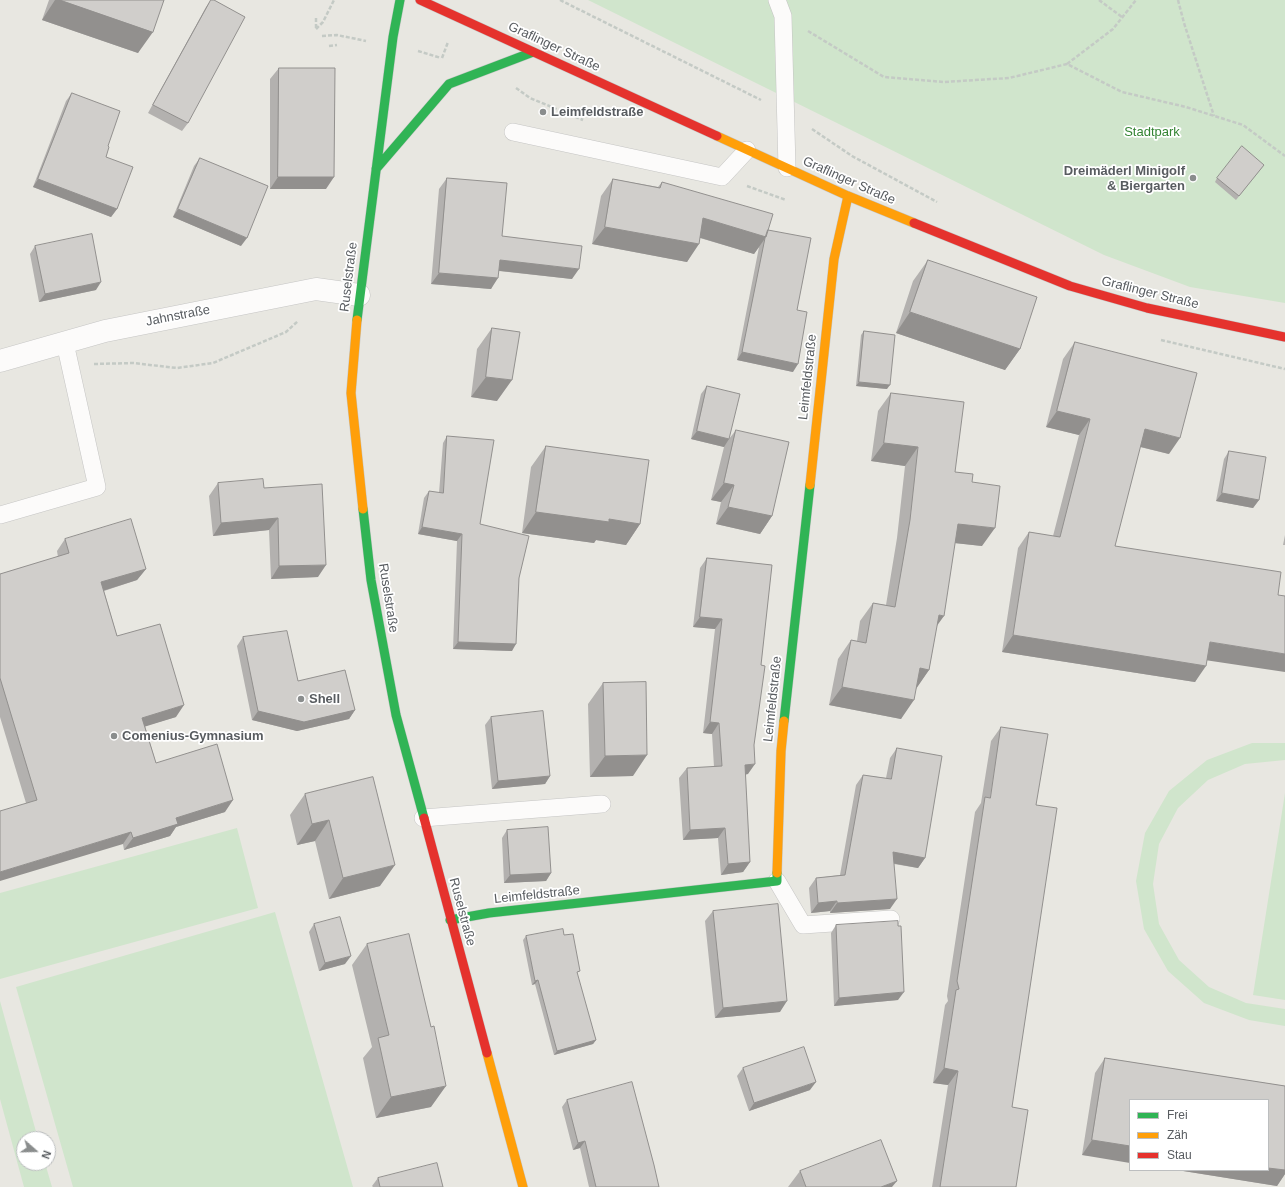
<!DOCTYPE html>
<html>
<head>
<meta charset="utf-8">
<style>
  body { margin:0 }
  #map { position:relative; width:1285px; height:1187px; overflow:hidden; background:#e8e7e1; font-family:Arial,sans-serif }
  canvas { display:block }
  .legend { position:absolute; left:1129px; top:1099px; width:140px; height:72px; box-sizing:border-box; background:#fff; border:1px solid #bcbebf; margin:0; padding:5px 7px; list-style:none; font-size:12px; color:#585c60 }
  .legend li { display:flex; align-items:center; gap:8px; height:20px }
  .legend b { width:20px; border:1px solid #bcbebf }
  .north { position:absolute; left:16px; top:1131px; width:40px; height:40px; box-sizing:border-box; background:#fff; border:1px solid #bcbebf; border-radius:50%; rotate:110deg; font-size:11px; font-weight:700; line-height:16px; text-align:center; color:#585c60 }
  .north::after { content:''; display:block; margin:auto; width:14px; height:18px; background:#8a8d8d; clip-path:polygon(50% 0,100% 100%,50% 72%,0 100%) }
</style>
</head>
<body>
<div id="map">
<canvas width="1285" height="1187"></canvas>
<ul class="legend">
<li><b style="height:5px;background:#30b455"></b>Frei</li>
<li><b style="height:5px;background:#ff9f0a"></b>Zäh</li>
<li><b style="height:5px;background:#e5322d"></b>Stau</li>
</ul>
<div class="north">N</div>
</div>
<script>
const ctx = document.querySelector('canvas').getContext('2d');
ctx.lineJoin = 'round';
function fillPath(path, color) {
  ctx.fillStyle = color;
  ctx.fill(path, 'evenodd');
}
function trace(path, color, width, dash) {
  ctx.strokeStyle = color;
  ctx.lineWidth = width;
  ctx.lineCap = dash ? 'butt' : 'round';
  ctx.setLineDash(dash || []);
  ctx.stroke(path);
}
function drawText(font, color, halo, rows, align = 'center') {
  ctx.font = font + ' Arial,sans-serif';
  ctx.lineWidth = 3.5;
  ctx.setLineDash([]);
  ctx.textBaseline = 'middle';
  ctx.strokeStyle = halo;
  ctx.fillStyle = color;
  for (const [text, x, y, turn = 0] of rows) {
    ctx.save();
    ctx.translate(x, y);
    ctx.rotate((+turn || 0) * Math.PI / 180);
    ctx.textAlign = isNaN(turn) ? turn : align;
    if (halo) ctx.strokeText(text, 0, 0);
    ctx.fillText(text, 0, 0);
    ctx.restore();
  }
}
fillPath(new Path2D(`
  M588 0H1285V303L1190 287 1104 255Z
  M1252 743H1285V760L1245 764 1208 780 1178 808 1159 844 1153 884 1159 924 1179 960 1209 987 1246 1003 1285 1009V1026L1249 1020 1204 1003 1168 971 1144 929 1136 881 1145 833 1169 791 1207 760Z
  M1285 793V1000L1253 995Z
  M237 828 258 908 0 979V893Z
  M275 912 353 1187H73L16 987Z
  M0 1001 38 1139H24V1163H45L52 1187H24L0 1099Z`), '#d0e5cc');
const lane = new Path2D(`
  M777 0 783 16 787 168
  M513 132 722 177 747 150
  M0 515 97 487 65 343
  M423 818 602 804
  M777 881 803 925 891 919`);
const street = new Path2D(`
  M0 361 105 331 316 289 359 295`);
const fast = new Path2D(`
  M376 169 449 84 533 52
  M357 320 393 37 400 0
  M363 509 371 580 396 715 424 818
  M784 721 810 485
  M450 920 489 913 777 881V873`);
const slow = new Path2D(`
  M717 136 848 196 914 223
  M357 320 351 393 363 509
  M810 485 834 259 848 196
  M777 873 781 751 784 721
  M487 1053 523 1187`);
const jam = new Path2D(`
  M420 0 717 136
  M914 223 1070 286 1147 308 1285 337
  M424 818 487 1053`);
trace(lane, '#c5c5c4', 18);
trace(street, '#c5c5c4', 23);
trace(fast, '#c5c6c5', 10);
trace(slow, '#c5c6c5', 10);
trace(jam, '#c5c6c5', 10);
trace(new Path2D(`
  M560 0 761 100
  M1099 0 1122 17
  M1178 0 1184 23 1214 116
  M316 28V17
  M316 29 323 22 334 0
  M808 31 884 77 944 82 1009 78 1067 64 1122 92 1186 107 1243 125 1285 156
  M322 36 337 35 366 41
  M329 46 337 45
  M418 51 441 58
  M442 58 448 42
  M1067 64 1113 29 1136 0
  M516 88 530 98 583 120
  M812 129 852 156 937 202
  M747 186 786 200
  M1161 340 1285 369
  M94 364 133 363 177 368 213 363 286 332 298 321`), '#c4cac5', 2.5, [4, 2]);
trace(lane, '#fcfbfa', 17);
trace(street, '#fcfbfa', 22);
trace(fast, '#30b455', 9);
trace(slow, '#ff9f0a', 9);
trace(jam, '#e5322d', 9);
fillPath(new Path2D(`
  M49 0H164L138 53 42 20Z
  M211 0 188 123 182 131 148 113 206 7Z
  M279 68 326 189H270V79Z
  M72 93 108 146 106 157 117 209 111 217 33 187 66 101Z
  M200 158 241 246 173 217 194 166Z
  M1264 165 1236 200 1215 182 1217 178Z
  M447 178 502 236 572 279 499 271 491 289 431 284 439 189Z
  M613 179 658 187 662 182 768 230 797 310 793 372 737 360 759 247 754 254 700 238 687 262 592 244 601 196Z
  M35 246 96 290 39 302 30 254Z
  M928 260 1020 349 1005 370 896 333 913 281Z
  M492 328 497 401 471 397 477 349Z
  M864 331 887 389 856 386 861 335Z
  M1075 342 1169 454 1140 447 1115 546 1207 660 1195 682 1002 652 1018 548 1029 532 1053 536 1079 435 1046 427 1063 359Z
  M707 386 729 439 736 430 772 516 760 534 716 524 721 502 711 500 724 447 691 439 701 394Z
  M891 393 955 472 972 482 982 546 955 543 937 625 929 670 916 688 901 719 829 705 838 659 851 640 857 641 860 621 873 603 886 605 897 538 905 466 871 461 878 411Z
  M447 436 480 524 519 578 512 651 453 649 457 541 418 534 424 498 429 491 439 493 443 443Z
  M546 446 640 524 626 545 596 540 594 543 522 533 531 467Z
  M1229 451 1259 500 1253 508 1216 501 1224 459Z
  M218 483 264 488 318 577 271 579 269 530 213 536 209 496Z
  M1285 535V545H1283Z
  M65 539 146 569 137 580 104 591 117 636 176 717 145 726 156 763 225 812 176 827 170 836 124 850 123 844 26 803 0 717V574L58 557 57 551Z
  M707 558 772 565 748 774 745 775 750 862 743 872 721 875 718 838 683 840 679 778 687 768 714 767 712 734 703 733 715 629 693 627 700 568Z
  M243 637 298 681 355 710 349 719 297 731 252 720 237 646Z
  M603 683 633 776 590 777 588 704Z
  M491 717 550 776 545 784 492 789 485 725Z
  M1001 727 1036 805 1012 1107 1016 1187H932L948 1085 933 1083 945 1005 948 1001 947 996 975 812 981 803 991 741Z
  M897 748 925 858 918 868 894 864 890 909 830 913V911L811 913 809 888 816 878 840 875 856 785 863 775 886 778 890 758Z
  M373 777 380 886 329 899 315 841 297 845 290 815 305 794Z
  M507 830 551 873 546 881 504 883 502 838Z
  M713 911 780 1012 715 1018 705 921Z
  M314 924 345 964 319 971 309 932Z
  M836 925 898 1000 834 1006 831 933Z
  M564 935 596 1040 593 1044 554 1055 535 984 532 985 523 940 526 936Z
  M367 944 431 1107 376 1118 363 1058 372 1047 352 965Z
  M1105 1058 1285 1086V1174L1277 1186 1177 1170H1268L1082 1155 1095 1073Z
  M743 1068 810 1090 749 1111 737 1076Z
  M567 1100 659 1187H589L580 1148 573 1150 562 1107Z
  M800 1171 892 1187H788Z
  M378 1178 443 1187H373L372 1186Z`), '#b3b1af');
fillPath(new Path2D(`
  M55 0H60L153 32 138 53 42 20Z
  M278 177H334L326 189H270Z
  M38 179 117 209 111 217 33 187Z
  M178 209 247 238 241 246 173 217Z
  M703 218 766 237 754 254 691 235Z
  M605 227 699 244 687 262 592 244Z
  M500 260 579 269 572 279 492 270Z
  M439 273 498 278 491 289 431 284Z
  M101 282 96 290 39 302 45 294Z
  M910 312 1020 349 1005 370 896 333Z
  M742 352 798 364 793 372 737 360Z
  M486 377 512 380 497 401 471 397Z
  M859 382 890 385 887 389 856 386Z
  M1057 411 1090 419 1079 435 1046 427Z
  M1145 429 1180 438 1169 454 1133 445Z
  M697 431 729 439 724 447 691 439Z
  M884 443 918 447 905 466 871 461Z
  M724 483 734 485 721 502 711 500Z
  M1222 493 1259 500 1253 508 1216 501Z
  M728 507 772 516 760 534 716 524Z
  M536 512 609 519 640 524 626 545 596 540 594 543 522 533Z
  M278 518 269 530 213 536 221 523Z
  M958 524 995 528 982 546 945 542Z
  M422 527 462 534 457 541 418 534Z
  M326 565 318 577 271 579 279 566Z
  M146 569 137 580 93 594 101 582Z
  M939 615 944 616 931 634Z
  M700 617 722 619 715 629 693 627Z
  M1013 635 1206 666 1195 682 1002 652Z
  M458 642 516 644 512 651 453 649Z
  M1210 642 1285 654V672L1198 659Z
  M920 668 929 670 916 689Z
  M842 687 914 700 901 719 829 705Z
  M184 705 176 717 134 730 142 718Z
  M355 710 349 719 297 731 252 720 258 711Z
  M710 722 719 723 712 734 703 733Z
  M647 755 633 776 590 777 605 756Z
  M755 764 748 774 738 775 745 765Z
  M550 776 545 784 492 789 498 781Z
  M233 800 225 812 176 827 170 836 124 850 133 838 176 818Z
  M329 820 315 841 297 845 312 824Z
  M725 828 718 838 683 840 690 830Z
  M131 832 123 844 0 881V872Z
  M893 852 925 858 918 868 886 862Z
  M750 862 743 872 721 875 728 864Z
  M395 865 380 886 329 899 343 878Z
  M551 873 546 881 504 883 510 875Z
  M897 899 890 909 830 913 837 903Z
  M837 901 830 911 811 913 818 903Z
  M351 956 345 964 319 971 325 963Z
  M538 980 535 984 532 985 535 981Z
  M904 992 898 1000 834 1006 839 998Z
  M787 1001 780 1012 715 1018 723 1008Z
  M596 1040 593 1044 554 1055 557 1051Z
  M944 1068 958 1071 948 1085 933 1083Z
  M816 1082 810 1090 749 1111 754 1103Z
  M446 1086 431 1107 376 1118 391 1097Z
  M1092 1140 1130 1146V1163L1082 1155Z
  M585 1141 580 1148 573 1150 578 1143Z
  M1268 1168 1285 1170V1174L1277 1186 1177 1170H1268Z
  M897 1181 892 1187H881Z`), '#92908e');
const building = new Path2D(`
  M60 0H164L153 32Z
  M211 0H214L245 17 188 123 153 105Z
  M279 68H335L334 177H278Z
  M72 93 120 111 108 146 109 147 106 157 133 167 117 209 38 179Z
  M1242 146 1264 165 1239 196 1217 178Z
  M200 158 268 186 247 238 178 209Z
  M447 178 507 183 502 236 582 246 579 269 500 260 498 278 439 273Z
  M613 179 660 188 662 182 773 214 766 237 703 218 699 244 605 227Z
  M768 230 811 238 797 310 807 312 798 364 742 352 765 238Z
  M92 234 101 282 45 294 35 246Z
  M928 260 1037 297 1020 349 910 312Z
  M492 328 520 332 512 380 486 377Z
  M864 331 895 335 890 385 859 382Z
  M1075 342 1197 373 1180 438 1145 429 1115 546 1281 572 1278 595 1285 596V654L1210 642 1206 666 1013 635 1029 532 1060 537 1090 419 1057 411Z
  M707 386 740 394 729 439 697 431Z
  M891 393 964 402 955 472 973 474 972 482 1000 486 995 528 958 524 944 616 939 615 929 670 920 668 914 700 842 687 851 640 866 643 873 603 895 607 910 520 918 447 884 443Z
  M736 430 789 442 772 516 728 507 734 485 724 483Z
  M447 436 494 440 480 524 529 536 519 578 516 644 458 642 462 534 422 527 429 491 443 493Z
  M546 446 649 460 640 524 609 519V522L536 512Z
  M1229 451 1266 457 1259 500 1222 493Z
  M263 479 264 488 322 484 326 565 279 566 278 518 221 523 218 483Z
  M131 519 146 569 101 582 117 636 160 624 184 705 142 718 156 763 217 744 233 800 176 818 178 824 133 838 131 832 0 872V811L37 800 0 678V574L69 553 65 539Z
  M707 558 772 565 761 665 765 666 754 745 755 764 745 765 750 862 728 864 725 828 690 830 687 768 722 766 719 723 710 722 722 619 700 617Z
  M287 631 298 681 345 670 355 710 304 722 258 711 243 637Z
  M646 682 647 755 605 756 603 683Z
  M543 711 550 776 498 781 491 717Z
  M1001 727 1048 734 1036 805 1057 808 1012 1107 1028 1110 1016 1187H940L958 1071 944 1068 956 990 959 989 957 981 985 797 990 798Z
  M897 748 942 756 925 858 893 852 897 899 837 903V901L818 903 816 878 845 875 863 775 891 779Z
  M373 777 395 865 343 878 329 820 312 824 305 794Z
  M548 827 551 873 510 875 507 830Z
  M778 904 787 1001 723 1008 713 911Z
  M340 917 351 956 325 963 314 924Z
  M898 921V926H901L904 992 839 998 836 925Z
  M563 929 564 935 573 934 580 971 577 972 596 1040 557 1051 538 980 535 981 526 936Z
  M409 934 431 1027 434 1026 446 1086 391 1097 378 1038 389 1035 367 944Z
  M804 1047 816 1082 754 1103 743 1068Z
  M1105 1058 1285 1086V1170L1268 1168V1100H1130V1146L1092 1140Z
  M632 1082 654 1165 659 1187H596L585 1141 578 1143 567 1100Z
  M881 1140 897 1181 881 1187H806L800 1171Z
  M437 1163 443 1187H380L378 1178Z`);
fillPath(building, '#d0cecb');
trace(building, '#92908e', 1);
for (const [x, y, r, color] of [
  [543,112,4,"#8a8d8d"],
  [1193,178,4,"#8a8d8d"],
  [301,699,4,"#8a8d8d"],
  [114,736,4,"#8a8d8d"]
]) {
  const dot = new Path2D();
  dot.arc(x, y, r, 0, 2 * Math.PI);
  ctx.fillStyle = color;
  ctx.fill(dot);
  trace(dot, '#fff', 1.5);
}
drawText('13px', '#585c60', '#fff', [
  ["Graflinger Straße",554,47,25],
  ["Graflinger Straße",849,181,24],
  ["Ruselstraße",349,277,-83],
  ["Graflinger Straße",1150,293,14],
  ["Jahnstraße",178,316,-11],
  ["Leimfeldstraße",808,377,-84],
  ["Ruselstraße",388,598,81],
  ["Leimfeldstraße",773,699,-84],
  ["Leimfeldstraße",537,895,-6],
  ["Ruselstraße",462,912,75]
]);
drawText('bold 13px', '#585c60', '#fff', [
  ["Leimfeldstraße",551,112],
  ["Dreimäderl Minigolf",1185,171,"right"],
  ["& Biergarten",1185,186,"right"],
  ["Shell",309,699],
  ["Comenius-Gymnasium",122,736]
], 'left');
drawText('13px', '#348433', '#fff', [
  ["Stadtpark",1152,132]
]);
</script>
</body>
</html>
